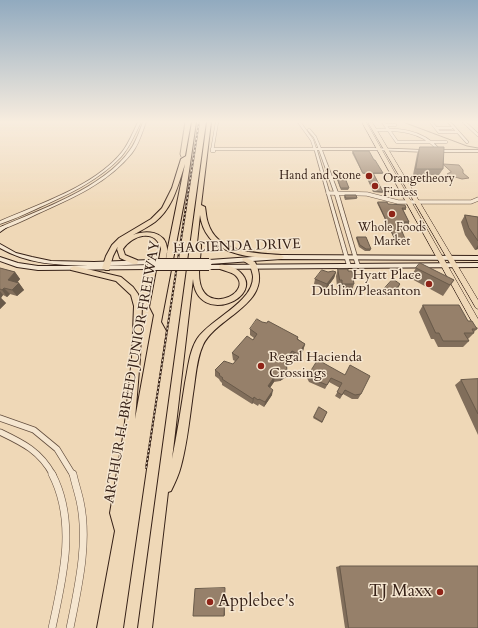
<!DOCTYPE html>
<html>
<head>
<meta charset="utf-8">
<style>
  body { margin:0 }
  canvas { display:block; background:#efd8b7 }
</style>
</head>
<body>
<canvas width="478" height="628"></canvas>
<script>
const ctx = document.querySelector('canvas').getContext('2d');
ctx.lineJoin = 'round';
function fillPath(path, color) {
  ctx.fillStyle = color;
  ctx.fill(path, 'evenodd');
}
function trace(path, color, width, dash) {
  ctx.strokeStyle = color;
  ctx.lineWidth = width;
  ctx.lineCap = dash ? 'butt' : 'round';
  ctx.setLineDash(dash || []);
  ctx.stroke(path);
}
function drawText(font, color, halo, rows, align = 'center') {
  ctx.font = font + ' Cardo,serif';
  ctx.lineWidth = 3;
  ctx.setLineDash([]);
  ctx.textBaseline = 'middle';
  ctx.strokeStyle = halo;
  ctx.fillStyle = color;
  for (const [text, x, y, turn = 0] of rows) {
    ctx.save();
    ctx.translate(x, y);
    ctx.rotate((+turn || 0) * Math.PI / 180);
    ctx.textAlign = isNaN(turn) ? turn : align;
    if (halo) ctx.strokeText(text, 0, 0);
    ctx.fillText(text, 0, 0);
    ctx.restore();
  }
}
const water = new Path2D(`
  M443 164 459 165 463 170V173L469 178 462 179 448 175 447 174 451 172Z`);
fillPath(water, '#b09a81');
trace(water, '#7f6a57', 1);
trace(new Path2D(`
  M403 122 467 146 478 148
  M181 157 180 154 185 122`), '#7f6a57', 1);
const minorFar3 = new Path2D(`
  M383 122 397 142H446
  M431 122 439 132H458
  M449 122 467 142
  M464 122 478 135
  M385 125H395
  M436 128H451
  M309 130 315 137 320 149
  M374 130C398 129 421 130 438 149
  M212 149H315L312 140 299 122
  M214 151H212L217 122`);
const minorFar2 = new Path2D(`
  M328 193 367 194 398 202H471L478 199`);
const minorFar1 = new Path2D(`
  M0 418 34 430 57 449 73 475
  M0 432C23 443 40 451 53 475`);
const minor = new Path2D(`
  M52 628C63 578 77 522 52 474
  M70 628C78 588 89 542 80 501 78 492 75 483 73 474`);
const tertiary = new Path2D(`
  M138 122H141C135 134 130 147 121 157 97 182 65 196 34 210 23 215 12 220 0 224V221C39 204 95 186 122 152 129 143 133 132 138 122Z
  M143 122H146C142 133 139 144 132 153 108 183 71 199 37 214 25 220 12 226 0 230V227C40 210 105 187 130 150 136 142 139 132 143 122Z
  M314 148H373L426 150 428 151 426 152 373 150H322L339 195 360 266V267L358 268 356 266 335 195 319 150H317L351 266 349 268 347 266Z
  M437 150H478V152H438L436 151Z`);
const secondary = new Path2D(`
  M3 226H7V227L0 232V229Z
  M0 244 16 253 32 257 51 261 94 262 151 260 154 262 151 264 101 266 150 265 153 267 150 269 38 270 17 267 0 261V257L18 263 38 266H88C57 265 28 264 0 248Z
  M281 255 478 256V260L281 259 209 264 206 262 209 260Z
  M478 263V267L209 269 206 267 209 265Z`);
const primary = new Path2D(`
  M362 122H366L478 319V328L475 327Z
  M368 122H372L478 300V309L476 308Z`);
const motorway = new Path2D(`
  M192 122H196L186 192 161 322 166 331 123 628H97L115 531 110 513 124 431 132 358 134 306 131 295 116 281 71 270 70 268 74 266 121 277 133 287 138 294 142 306 140 358 135 419 154 315 150 307 161 249C156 228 132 235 123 249L125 255 137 260 138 262 137 264H133L120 258 117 249 118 247 117 248 113 256 109 270H106L102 268 106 256 112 245 119 238 151 219 162 208 172 188 181 159 186 156ZM185 164 164 267C165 261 168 254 167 248 165 231 146 230 133 235 140 231 148 227 155 222 173 208 178 185 185 164Z
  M207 122H211L201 205 205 207C206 212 206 218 208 223 217 253 255 253 281 255L284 257 281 259C248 257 206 256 200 215L197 243H200L201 245C201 258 196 276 202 289 213 312 253 291 235 275 231 272 225 271 220 269L219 267 220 265C226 264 236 268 240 272 267 297 197 328 193 279L172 459C177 434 181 409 185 383 188 369 189 352 197 339 210 319 253 303 253 277 253 274 251 269 250 265L242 260 243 258H247L255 262C275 303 217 316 203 345 197 358 196 373 194 387 190 413 188 440 181 466 179 474 175 483 171 491L168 492 152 628H138Z`);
trace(minorFar3, '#644f3f', 3.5);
trace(minorFar2, '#644f3f', 4.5);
trace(minorFar1, '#644f3f', 7);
trace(minor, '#644f3f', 8);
trace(tertiary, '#644f3f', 1.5);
trace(secondary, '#362117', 2);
trace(primary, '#362117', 1);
trace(motorway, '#362117', 2);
trace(minorFar3, '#f5e6d0', 2.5);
trace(minorFar2, '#f5e6d0', 3.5);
trace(minorFar1, '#f5e6d0', 5.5);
trace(minor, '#f5e6d0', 7);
fillPath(tertiary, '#f5e6d0');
fillPath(secondary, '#f5e6d0');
fillPath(primary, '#efd8b7');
fillPath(motorway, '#efd8b7');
const rail = new Path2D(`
  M146 468 199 122`);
trace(rail, '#362117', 2);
trace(rail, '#f5e6d0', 1, [2]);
const secondaryBridge = new Path2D(`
  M151 262H209
  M150 267H209`);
trace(secondaryBridge, '#362117', 8, []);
trace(secondaryBridge, '#f5e6d0', 6);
fillPath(new Path2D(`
  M420 147 443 169 439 175H413L417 154Z
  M353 151 374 160 383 173 382 174H374L383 192 382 193 373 192 365 174H363L352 153Z
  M337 177 349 188 348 190H341L337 179Z
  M345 195 357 198 356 199 345 200 344 197Z
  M378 202 406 208V210H403L409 222V224H398L406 241V242H396L377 203Z
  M465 215 478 217V249L475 250 465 235 461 222Z
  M357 237 371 249 370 251H365L359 247 356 238Z
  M0 268 15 272 20 279 17 282 19 283 24 290 17 296 10 294 7 297 3 295 1 298 6 303 0 309Z
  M416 268 454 280 443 296 410 278Z
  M338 269 348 271 354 284 352 291 340 290 339 287H337L336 276Z
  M328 272H336L334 278 326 289 314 284 315 279Z
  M384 289H398L392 296H383L382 294Z
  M423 305 468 321 477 329 474 332V333L468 339 469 341 463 347H438L434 339H431L419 312Z
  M262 322 298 337V339L305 344 303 351 296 361 291 358 287 363V371L286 377 280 381 274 382 270 388 272 395 264 407 259 404 258 406 253 403 252 404 222 385V383L220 381 219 379 215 376V370L233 364 235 361 233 360 232 353 253 340 254 338 250 335V329Z
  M318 360 361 394 358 399H352L343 394 340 399 335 396 340 388 329 382 325 389 309 382 307 378 309 374Z
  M478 379V435L455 385 461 380Z
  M319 407 327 412 322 423 313 418Z
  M340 566 478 628H345L336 567Z`), '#816e5b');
fillPath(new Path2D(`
  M478 245V249L475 250Z
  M15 272 20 279 14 287 8 280Z
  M336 272 334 278 326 289 327 284Z
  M19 283 24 290 17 296 12 290Z
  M400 284 398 289 392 296 394 291Z
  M4 288 10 294 7 297 2 290Z
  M0 291 3 295 1 298 6 303 0 309Z
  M305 344 303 351 296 361 298 354Z
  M292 351 291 358 285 366 286 359Z
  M287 371 286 377 280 381 281 375Z
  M275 376 274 382 267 392 268 386Z
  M273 390 272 395 264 407 265 402Z
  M254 397 253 403 252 404 253 399Z
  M225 588V615L224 616Z`), '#695a4a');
const building = new Path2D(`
  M420 147H444L443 169H416Z
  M353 151H369L374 160H375L383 173H373L383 192 374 191 365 173H363Z
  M337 177 345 178 349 188H341Z
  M345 195H356L357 198H346Z
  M378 202H387L388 204 405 205 406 208H402L409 222H398L406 241H396Z
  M465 215 478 217V241L469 228Z
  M357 237H366L371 249H366L360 245Z
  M420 263 454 280 450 285 416 268Z
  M0 268 15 272 8 280 19 283 12 290 4 288 2 290 0 289Z
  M338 269H348V271H352L354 284H342V280H340Z
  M322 270 328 272 333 271 336 272 327 284 315 279Z
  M393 279 400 284 394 291H385L384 289Z
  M423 305H459L468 321H472L477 329H472L474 333H464L469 341H443L439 333H436Z
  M257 319 262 322 267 323 268 321 298 337 297 339 305 344 298 354 292 351 286 359 287 371 281 375 275 376 268 386 273 390 265 402 259 399 258 400 254 397 253 399 222 379 223 378 219 375 220 374 215 370 224 361 233 364 239 357 232 353 247 336 253 340 257 334 250 329Z
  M318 360 345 375 350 365 370 376 361 394 355 395 345 390 342 395 337 392 342 383 331 378 327 385 310 378 309 374Z
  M478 379V414L461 380Z
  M319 407 327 412 322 422 314 417Z
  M340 566H478V628H349Z
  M225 588 224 616H193L195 589Z`);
fillPath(building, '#96806a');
trace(building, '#695a4a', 1);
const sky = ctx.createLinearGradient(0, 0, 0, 210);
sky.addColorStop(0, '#91aabf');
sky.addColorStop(0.58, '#f8eddf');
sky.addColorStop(1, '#f8eddf00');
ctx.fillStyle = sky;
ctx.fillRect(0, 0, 478, 210);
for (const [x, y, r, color] of [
  [369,176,4,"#8f2418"],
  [375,186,4,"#8f2418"],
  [392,214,4,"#8f2418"],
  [429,284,4,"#8f2418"],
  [261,366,4,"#8f2418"],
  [440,592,4,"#8f2418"],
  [210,602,4,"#8f2418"]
]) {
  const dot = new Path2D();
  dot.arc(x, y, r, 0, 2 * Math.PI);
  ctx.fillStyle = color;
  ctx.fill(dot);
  trace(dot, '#f5e6d0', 1.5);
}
drawText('12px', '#362117', '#f5e6d0', [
  ["Hand and Stone",361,176],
  ["Orangetheory",383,179,"left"],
  ["Fitness",383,193,"left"],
  ["Whole Foods",392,228,"center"],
  ["Market",392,242,"center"]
], 'right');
drawText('14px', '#362117', '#f5e6d0', [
  ["HACIENDA DRIVE",237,247,-2],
  ["ARTHUR H. BREED JUNIOR FREEWAY",133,372,-80]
]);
drawText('14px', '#362117', '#f5e6d0', [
  ["Hyatt Place",421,276],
  ["Dublin/Pleasanton",421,292],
  ["Regal Hacienda",269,358,"left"],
  ["Crossings",269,374,"left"]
], 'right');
drawText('17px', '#362117', '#f5e6d0', [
  ["TJ Maxx",432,592],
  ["Applebee's",218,602,"left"]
], 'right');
</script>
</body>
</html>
